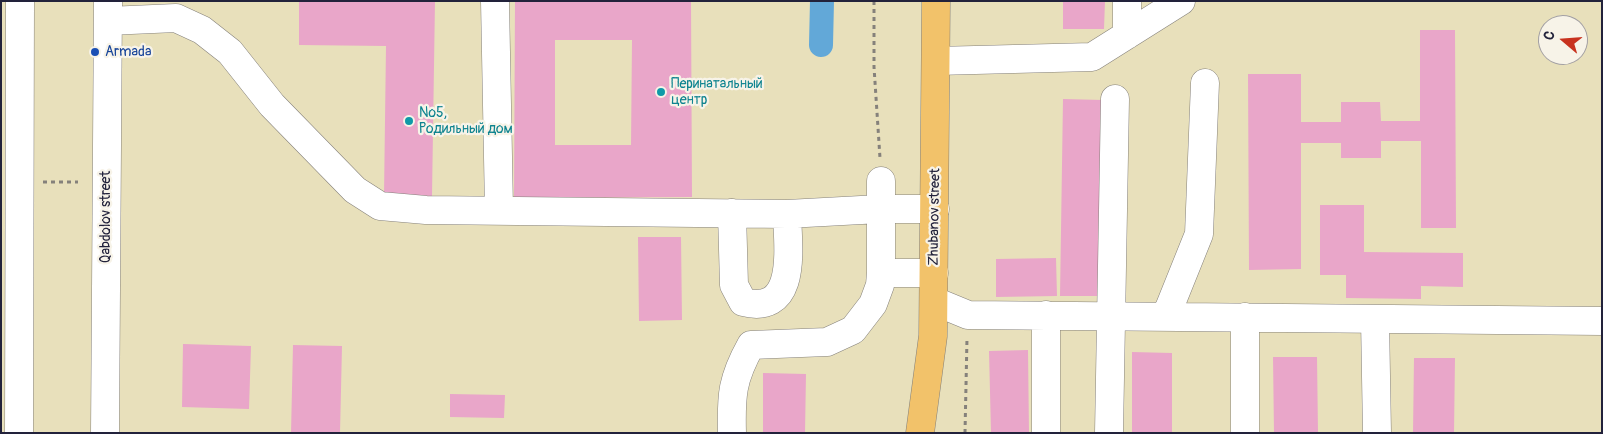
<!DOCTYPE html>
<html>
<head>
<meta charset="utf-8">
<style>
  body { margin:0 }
  #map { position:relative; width:1603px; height:434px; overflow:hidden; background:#e8e0bb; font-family:Pangolin,sans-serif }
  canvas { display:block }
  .frame { position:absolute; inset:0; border:2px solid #22223b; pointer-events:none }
  .north { position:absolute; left:1538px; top:15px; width:50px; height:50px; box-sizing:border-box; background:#f7f3e8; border:1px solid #a29fa3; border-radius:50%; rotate:288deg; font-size:14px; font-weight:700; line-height:20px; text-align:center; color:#22223b }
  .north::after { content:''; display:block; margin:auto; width:18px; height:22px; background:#c8321e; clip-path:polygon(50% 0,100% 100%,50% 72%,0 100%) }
</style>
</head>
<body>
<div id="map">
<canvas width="1603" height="434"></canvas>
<div class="frame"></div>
<div class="north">С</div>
</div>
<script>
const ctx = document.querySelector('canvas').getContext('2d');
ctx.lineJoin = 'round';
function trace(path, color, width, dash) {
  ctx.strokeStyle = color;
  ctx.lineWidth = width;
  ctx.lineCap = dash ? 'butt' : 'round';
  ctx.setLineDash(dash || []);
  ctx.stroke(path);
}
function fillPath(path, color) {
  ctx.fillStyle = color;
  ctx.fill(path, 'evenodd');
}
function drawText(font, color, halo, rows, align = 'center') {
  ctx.font = font + ' Pangolin,sans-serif';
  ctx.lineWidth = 4.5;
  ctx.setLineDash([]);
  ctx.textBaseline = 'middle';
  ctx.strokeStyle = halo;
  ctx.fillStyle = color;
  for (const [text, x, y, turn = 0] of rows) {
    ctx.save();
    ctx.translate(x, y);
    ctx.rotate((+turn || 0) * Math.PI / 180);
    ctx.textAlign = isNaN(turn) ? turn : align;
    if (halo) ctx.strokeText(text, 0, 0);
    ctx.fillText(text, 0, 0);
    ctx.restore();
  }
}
trace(new Path2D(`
  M821 45 822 1`), '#62a8d8', 24);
fillPath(new Path2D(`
  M299 1H435L432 196 384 195 386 46 299 45Z
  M515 1H691L692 197 514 198ZM555 40H632L631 145H555Z
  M1063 1H1105L1104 29H1063Z
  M1420 30H1455L1456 228H1421V141H1381V158H1341V143H1301V269L1249 270 1248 74H1301V122H1341V102H1380L1381 121H1420Z
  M1063 99 1103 100 1100 296H1060Z
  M1320 205H1364V252L1463 253V287L1421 286V299L1346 298V275H1320Z
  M638 237H681L682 320 639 321Z
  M1056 258 1057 296 996 297V259Z
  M183 344 251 346 249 409 182 407Z
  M293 345 342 346 340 433H291Z
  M1028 350 1029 433H991L989 351Z
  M1132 352 1172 353V433H1132Z
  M1273 357H1317L1318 433H1274Z
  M1414 358H1455L1454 433H1413Z
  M763 373 806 374 805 433H763Z
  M450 394 505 395 504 418 450 417Z`), '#e9a6c9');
const minor = new Path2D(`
  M495 1 499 209
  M108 21 176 18 202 30 230 52 272 105 355 190 380 206 426 210 787 214 880 209H935
  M1127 35V1
  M936 61 1092 57 1181 1
  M732 213 734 285 743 302C798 316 788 248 787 214
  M881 273H934
  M934 301 968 315 1602 321
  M1166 316 1199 234 1205 83
  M1245 317V433
  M1375 319 1377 433
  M19 433 20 1
  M105 433 108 2
  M732 433C731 395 732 379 751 345L827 342 853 330 873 304 880 285 881 273V181
  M1046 433V315
  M1109 433 1115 99`);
const major = new Path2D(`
  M920 433 933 336 936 1`);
trace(minor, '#85817b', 29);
trace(major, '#85817b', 29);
trace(new Path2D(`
  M874 1V67L880 158
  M43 182H78
  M965 433 967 338`), '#85817b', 3, [4, 4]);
trace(minor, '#fff', 28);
trace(major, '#f2c26a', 28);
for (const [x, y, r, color] of [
  [95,52,5,"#1a4fb4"],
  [661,92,5,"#0f9aa8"],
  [409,121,5,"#0f9aa8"]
]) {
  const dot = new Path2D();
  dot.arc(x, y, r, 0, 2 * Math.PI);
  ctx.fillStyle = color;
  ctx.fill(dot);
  trace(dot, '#f7f3e8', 2);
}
drawText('14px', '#164399', '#f7f3e8', [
  ["Armada",105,52]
], 'left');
drawText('14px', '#0d838f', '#f7f3e8', [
  ["Перинатальный",671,84],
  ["центр",671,100],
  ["№5,",419,113],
  ["Родильный дом",419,129]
], 'left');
drawText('14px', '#22223b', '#f7f3e8', [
  ["Qabdolov street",106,217,-90],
  ["Zhubanov street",935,217,-89]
]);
</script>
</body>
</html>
